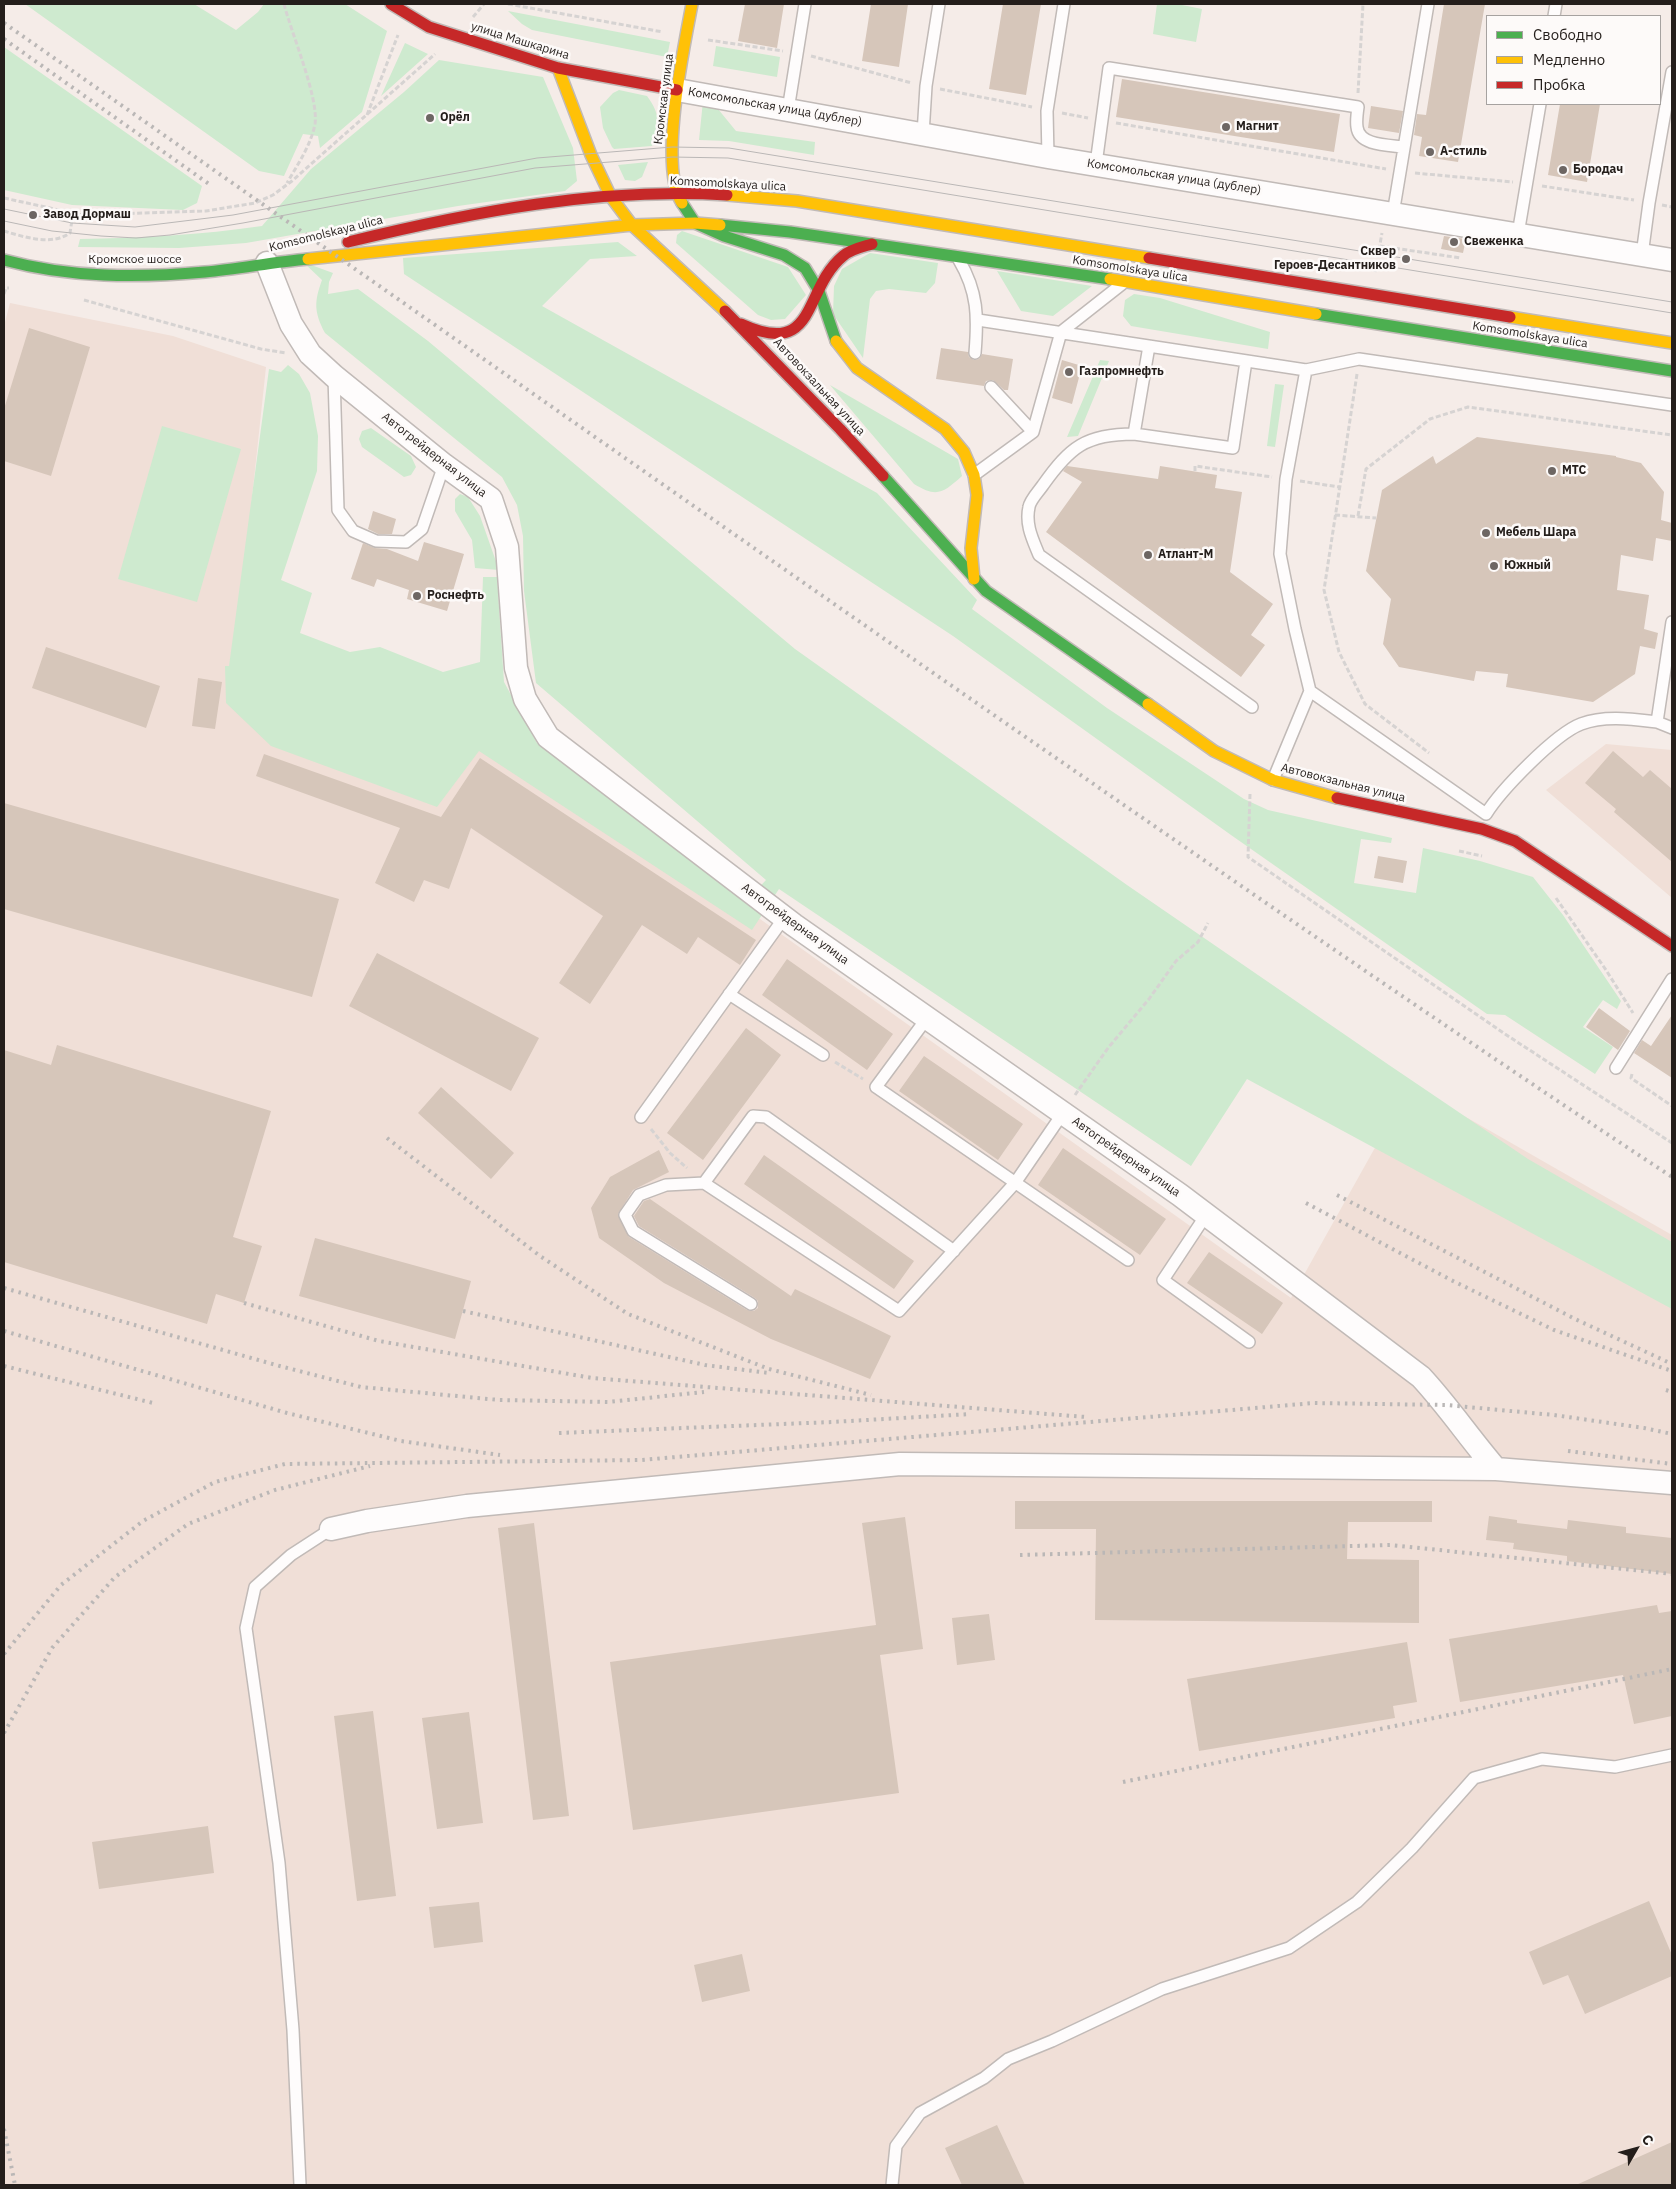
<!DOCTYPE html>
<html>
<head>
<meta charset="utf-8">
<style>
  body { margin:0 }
  #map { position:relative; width:1676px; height:2189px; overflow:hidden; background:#f5ece8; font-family:"IBM Plex Sans",sans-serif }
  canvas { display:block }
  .frame { position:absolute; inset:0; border:5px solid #241e1b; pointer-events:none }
  .legend { position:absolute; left:1486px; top:15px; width:175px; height:90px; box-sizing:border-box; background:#fdfaf9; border:1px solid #a6a2a0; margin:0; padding:6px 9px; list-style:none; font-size:15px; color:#241e1b }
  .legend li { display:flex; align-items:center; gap:10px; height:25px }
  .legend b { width:25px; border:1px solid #a6a2a0 }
  .north { position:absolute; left:1611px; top:2124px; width:50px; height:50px; -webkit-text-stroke:4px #fdfaf9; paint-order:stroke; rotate:52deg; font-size:14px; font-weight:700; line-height:20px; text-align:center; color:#241e1b }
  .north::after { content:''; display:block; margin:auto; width:18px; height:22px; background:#241e1b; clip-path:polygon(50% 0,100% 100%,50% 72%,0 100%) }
</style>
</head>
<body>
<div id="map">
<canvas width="1676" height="2189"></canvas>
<div class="frame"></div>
<ul class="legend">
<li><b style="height:6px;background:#4caf50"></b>Свободно</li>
<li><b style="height:6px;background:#ffc107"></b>Медленно</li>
<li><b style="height:6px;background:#c62828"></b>Пробка</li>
</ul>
<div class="north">С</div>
</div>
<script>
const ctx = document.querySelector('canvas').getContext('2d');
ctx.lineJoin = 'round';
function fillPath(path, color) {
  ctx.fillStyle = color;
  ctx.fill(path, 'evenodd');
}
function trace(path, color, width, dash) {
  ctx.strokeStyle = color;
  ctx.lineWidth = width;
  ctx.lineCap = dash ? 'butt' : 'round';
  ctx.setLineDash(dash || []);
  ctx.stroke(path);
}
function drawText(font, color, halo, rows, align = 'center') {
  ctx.font = font + ' "IBM Plex Sans",sans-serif';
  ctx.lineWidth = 5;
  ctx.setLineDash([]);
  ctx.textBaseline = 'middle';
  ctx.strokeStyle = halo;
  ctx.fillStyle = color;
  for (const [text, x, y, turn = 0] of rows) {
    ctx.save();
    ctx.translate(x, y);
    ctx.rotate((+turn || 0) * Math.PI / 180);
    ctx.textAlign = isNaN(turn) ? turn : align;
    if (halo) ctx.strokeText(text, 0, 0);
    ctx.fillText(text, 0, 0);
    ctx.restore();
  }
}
fillPath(new Path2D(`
  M10 303 173 336 266 367 231 694 498 732 1291 1298 1410 1085 1672 1235V2185H4V326Z
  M1606 744 1672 750V898L1546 790Z`), '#f0dfd7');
fillPath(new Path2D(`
  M25 4H194L236 30 258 12 264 4H345L387 31 362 112 320 148 318 136 303 134 284 176 259 171Z
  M1157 4H1177L1202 9 1196 42 1153 34Z
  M508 11 670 42 667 57 532 30 522 24Z
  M405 43 428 54 381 96Z
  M716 46 780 57 777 77 713 66Z
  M4 47 202 186 197 203 183 210 72 205 4 190Z
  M439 60 543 77 573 148 577 181 565 191 458 206 246 243 179 248 78 247 80 239C141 238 201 235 262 226L311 169 404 92Z
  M619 90 647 96C661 115 659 124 652 146L614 149 612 147 603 128 600 107 613 93Z
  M703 101 718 109 736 131 815 142 814 155 729 141 699 140Z
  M648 162 642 177 635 181 625 180 618 165Z
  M682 231 788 267 806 295 785 319 771 320 758 315 676 243 677 235Z
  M618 242 637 256 590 259 542 306 877 493 977 600 972 609 1107 708 1244 799 1268 810 1392 838 1391 843 1361 839 1354 883 1416 893 1423 848 1480 861 1533 877 1563 915 1621 1001 1617 1009 1603 1000 1583 1027 1613 1047 1595 1074 1505 1015 1487 1014 1231 835 953 636 404 274 403 258Z
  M870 253 938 263 935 283 926 293 889 289 876 291 870 299 863 358 833 314 834 286 842 269Z
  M303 262 333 273 329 282 328 294 358 289 428 341 795 649 1127 885 1389 1065 1528 1159 1672 1242V1309L1247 1079 1191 1166 779 889 752 930 479 751 437 807 271 746 226 703 225 666H229L269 369 281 372 288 365 299 374 310 393 318 436 317 471 281 580 312 593 300 633 350 652 380 647 443 672 480 662 483 577H497L504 682 537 743 749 898 766 880 536 683 524 591 523 536 517 505 502 477 325 333C314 312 314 302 322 280Z
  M997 271 1092 286 1053 316 1021 311Z
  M1134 294 1160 298 1270 332 1268 349 1131 326 1123 316 1125 300Z
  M1100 360 1109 361 1078 436 1067 437Z
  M1275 384 1284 385 1275 447 1267 446Z
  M830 385 958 459 962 476C943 493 937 498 914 484Z
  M162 426 241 449 197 602 118 579Z
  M371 428 411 456 416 467 411 475 404 477 362 447 359 439 362 431Z
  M460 494 468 497 480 516 499 570 475 568 472 540 455 511V499Z`), '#ceeacf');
fillPath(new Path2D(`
  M745 4H784L777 48 738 41Z
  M871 4H908L899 67 862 61Z
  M1003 4H1041L1026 95 989 89Z
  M1444 4H1485L1458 162 1419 156 1422 137 1414 135 1417 114 1426 115Z
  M1122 79 1340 114 1334 152 1116 117Z
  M1560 104H1600L1587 182 1548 175Z
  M1371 106 1403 111 1399 133 1368 128Z
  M1444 236 1466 239 1463 253 1441 249Z
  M29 328 90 347 51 476 4 461V409Z
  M941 348 968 352 969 357 974 360 979 359 982 354 1013 359 1008 390H1004L993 380 986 381 984 386 936 379Z
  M1062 360 1082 366 1072 404 1052 398Z
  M1477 437 1616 456V457L1641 463 1664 492 1661 520 1672 523V541L1656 538 1653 561 1621 555 1617 590 1649 595 1644 629 1658 633 1655 649 1640 646 1635 674 1593 702 1506 687 1508 674 1476 671 1474 681 1399 667 1383 644 1391 599 1366 571 1382 490 1433 456 1436 464Z
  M1067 466 1158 479 1160 466 1217 475 1215 488 1242 492 1230 572 1273 604 1251 635 1265 645 1241 677 1046 532 1082 482 1063 471Z
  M373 511 396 519 392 534H378L368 529Z
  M424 542 464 554 447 611 407 599 409 590 377 579 374 587 351 579 363 543 375 548 387 549 418 561Z
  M46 647 160 686 146 728 32 688Z
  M198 678 222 682 215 729 192 726Z
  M1613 751 1643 777 1650 770 1672 789V862L1614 812 1616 809 1585 783Z
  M264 754 441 817 480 758 756 940 740 965 698 937 687 954 642 925 590 1004 559 983 603 916 471 828 449 889 424 880 414 902 375 883 400 828 256 776Z
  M4 803 339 899 312 997 4 909Z
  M1378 856 1407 861 1403 883 1374 878Z
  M377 953 539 1038 511 1091 349 1006Z
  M787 959 893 1034 867 1070 762 995Z
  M1599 1008 1630 1031 1618 1050 1586 1027Z
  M1672 1015V1078L1634 1053 1642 1040 1651 1046Z
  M746 1028 781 1055 703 1160 667 1133Z
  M57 1045 271 1111 233 1237 262 1246 244 1303 216 1294 207 1324 4 1262V1050L51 1065Z
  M924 1056 1023 1124 998 1160 899 1091Z
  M441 1087 514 1153 491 1179 418 1113Z
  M1063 1148 1166 1219 1140 1255 1038 1185Z
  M659 1150 669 1172 633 1190 618 1214 629 1237 747 1310 754 1311 758 1308V1301L755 1298 639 1226 634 1216 644 1201 650 1199 791 1296 795 1289 891 1336 870 1379 771 1339 664 1283 599 1238 591 1208 610 1177Z
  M764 1155 914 1261 894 1289 744 1184Z
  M315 1238 471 1281 455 1339 299 1296Z
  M1209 1252 1283 1303 1262 1334 1187 1283Z
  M1015 1501H1432V1522H1348L1347 1559 1419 1560V1623L1095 1620 1096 1529H1015Z
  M1489 1516 1517 1520V1523L1567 1529 1568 1520 1626 1527V1533L1672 1538V1574L1567 1561V1556L1513 1549 1514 1543 1486 1540Z
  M905 1517 923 1649 880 1655 899 1793 633 1830 610 1662 876 1625 862 1523Z
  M534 1523 569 1816 533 1820 498 1528Z
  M1657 1605 1659 1613 1672 1611V1716L1634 1724 1623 1675 1460 1702 1449 1639Z
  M989 1614 995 1660 957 1665 952 1618Z
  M1407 1642 1417 1702 1393 1706 1395 1718 1199 1751 1187 1679Z
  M373 1711 396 1896 357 1901 334 1716Z
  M469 1712 483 1823 437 1829 422 1718Z
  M208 1826 214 1873 99 1889 92 1842Z
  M1649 1901 1672 1955V1976L1585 2014 1568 1975 1543 1985 1529 1952Z
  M479 1902 483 1942 434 1948 429 1907Z
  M742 1954 750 1991 702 2002 694 1965Z
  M997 2125 1025 2185H962L945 2148Z
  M1672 2142V2185H1576Z`), '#d6c6ba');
const lane = new Path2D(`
  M1554 16 1556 4
  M788 110 805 4
  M923 134 926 86 939 4
  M1048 157 1047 111 1064 4
  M1096 164 1109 68 1358 107C1357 114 1356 121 1357 127 1359 146 1389 145 1404 147
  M1393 214 1428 4
  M1518 234 1540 104
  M1642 255 1649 203 1672 72
  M959 260C978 292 978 317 975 353
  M978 320 1306 370 1286 479 1280 554 1295 629 1310 691 1486 814C1501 790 1555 734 1581 724 1605 715 1632 719 1657 722L1672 622
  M1149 346 1134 434 1233 448 1246 361
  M1306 370 1359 359 1672 405
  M334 376 338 510 353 531 376 541 406 542 422 529 444 465
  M991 387 1033 432
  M1134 434C1086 434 1070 447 1043 485 1039 491 1030 500 1029 507 1025 525 1033 540 1039 555L1252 707
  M974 475 1033 432 1061 332 1122 284
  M1657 722 1672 728
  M1273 780 1310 691
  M729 994 823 1055
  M927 1018 876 1087 1128 1260
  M1616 1068 1672 979
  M641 1117 784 918
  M704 1183 753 1116 766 1117 954 1251
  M1206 1215 1163 1280 1249 1342
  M751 1304 633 1231 625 1215 639 1195 666 1185 704 1183 899 1311 1015 1183 1063 1113
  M300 2185 293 2030 279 1863 246 1628 255 1587 291 1555 331 1529
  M892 2185 896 2146 920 2113 984 2078 1008 2059 1052 2041 1162 1989 1289 1948 1357 1902 1412 1848 1474 1778 1542 1759 1615 1767 1672 1755`);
const street = new Path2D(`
  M677 90 1048 157 1672 260
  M267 263 291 324 310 354 334 376 444 465 491 499 507 547 516 668 525 699 548 737 794 925 1180 1195 1421 1377C1448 1406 1470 1439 1496 1469
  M331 1529 367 1521 467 1506 900 1464 1496 1469 1672 1483`);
const fast = new Path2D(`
  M682 203 695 223 724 236 784 255 805 268 819 291 836 341
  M720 225 790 232 1110 279
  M4 260C70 278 138 278 205 272 239 269 273 262 308 259
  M1316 314 1672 371
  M883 476 986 591 1148 704`);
const slow = new Path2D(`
  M558 68 591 155 611 197 632 225 725 311
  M727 195 797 201 1149 258
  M682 203C658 167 684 47 692 4
  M308 259 632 225 695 223 720 225
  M1110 279 1316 314
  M1510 317 1672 343
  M836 341 857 368 945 429 964 452 974 475 977 495 971 548 974 579
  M1148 704 1214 751 1273 780 1337 798`);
const jam = new Path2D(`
  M391 4 429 27 558 68 677 90
  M348 242C471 212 600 187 727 195
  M1149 258 1510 317
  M725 311 840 429 883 476
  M741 324C818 359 802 290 843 256 851 249 862 247 872 244
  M1337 798 1482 829 1515 841 1672 946`);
trace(lane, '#c1bab7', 14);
trace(street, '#c1bab7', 25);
trace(fast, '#c1bab7', 14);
trace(slow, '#c1bab7', 14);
trace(jam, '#c1bab7', 14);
trace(new Path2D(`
  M284 4C291 32 319 98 315 124 311 145 298 164 287 183
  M508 4 663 32
  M473 17 484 4
  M708 40 783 51
  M811 56 912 83
  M940 89 1032 107
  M1358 93 1363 4
  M1062 113 1088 118
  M367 115 398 35
  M1116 123 1386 169
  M1415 173 1513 182
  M1542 186 1634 200
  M4 198 82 215 206 211 255 203 273 195 292 181 435 54
  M1662 205 1672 207
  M4 231C24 237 52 246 70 233L73 213
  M1380 246 1461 258
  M1375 272 1382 233
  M4 294 6 288H9
  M84 300 261 349 286 353
  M1357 374 1324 590 1339 652 1365 704 1429 753
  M1195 471V466L1272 477
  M1300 481 1339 487
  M1335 515 1376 518
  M1358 516 1366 469 1430 419 1468 407 1672 435
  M1250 794 1248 857 1505 1034 1672 1143
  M1459 851 1482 856
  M1556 898 1606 970 1633 1013
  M835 1062 863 1079
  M1632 1074 1631 1078 1672 1106
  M1075 1095 1108 1048 1149 999 1176 961 1198 942 1208 923
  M651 1129 670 1153 687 1168`), '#d6d3d2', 3, [5, 2.5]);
trace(lane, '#fefcfc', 11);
trace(street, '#fefcfc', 22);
trace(fast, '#4caf50', 11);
trace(slow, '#ffc107', 11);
trace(jam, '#c62828', 11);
trace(new Path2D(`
  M4 209 72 223 135 227 233 215 537 158 672 147 729 148 1672 302
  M4 221 52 231 101 236 136 238 170 235 243 223 535 168 672 157 728 158 1672 313`), '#bab7b6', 1);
trace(new Path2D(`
  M4 23C324 247 644 472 965 695 1199 857 1434 1020 1672 1177
  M4 39 209 184
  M387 1138 540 1256 628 1314 769 1369 871 1395
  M1337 1195 1575 1319 1672 1364
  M1306 1203 1451 1280 1554 1330 1672 1371
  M4 1288 276 1365 361 1387 499 1400 608 1402 704 1392
  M244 1303 379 1341 592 1378 1086 1417
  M463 1311 705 1365 769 1373
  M4 1331 287 1413 401 1441 500 1455
  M4 1366 153 1403
  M1666 1390 1672 1392
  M559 1433 832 1422 971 1414
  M1568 1451 1672 1464
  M1020 1555 1390 1545 1672 1574
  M4 1654 61 1585 143 1521 215 1482 285 1464 641 1460 1314 1403 1446 1405 1554 1415 1644 1428 1672 1434
  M4 1733 52 1648 115 1577 188 1524 275 1490 370 1466
  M1123 1782 1672 1669
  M4 2129 15 2185`), '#bab7b6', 4, [2.5, 5]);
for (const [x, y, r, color] of [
  [430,118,5,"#6d6663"],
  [1226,127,5,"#6d6663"],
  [1430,152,5,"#6d6663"],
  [1563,170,5,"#6d6663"],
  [33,215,5,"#6d6663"],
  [1454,242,5,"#6d6663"],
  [1406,259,5,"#6d6663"],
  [1069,372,5,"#6d6663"],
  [1552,471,5,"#6d6663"],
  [1486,533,5,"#6d6663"],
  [1148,555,5,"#6d6663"],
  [1494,566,5,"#6d6663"],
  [417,596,5,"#6d6663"]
]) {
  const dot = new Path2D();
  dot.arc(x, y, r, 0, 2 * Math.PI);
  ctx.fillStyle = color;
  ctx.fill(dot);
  trace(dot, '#fdfaf9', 2);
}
drawText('12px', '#241e1b', '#fdfaf9', [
  ["улица Машкарина",520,41,17],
  ["Кромская улица",664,99,-83],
  ["Комсомольская улица (дублер)",775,107,10],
  ["Комсомольская улица (дублер)",1174,177,9],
  ["Komsomolskaya ulica",728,184,3],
  ["Komsomolskaya ulica",326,234,-14],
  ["Кромское шоссе",135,260],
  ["Komsomolskaya ulica",1130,269,9],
  ["Komsomolskaya ulica",1530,335,9],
  ["Автовокзальная улица",819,387,47],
  ["Автогрейдерная улица",434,455,38],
  ["Автовокзальная улица",1343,783,14],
  ["Автогрейдерная улица",795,924,36],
  ["Автогрейдерная улица",1126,1157,35]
]);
drawText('bold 12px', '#241e1b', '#fdfaf9', [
  ["Орёл",440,118],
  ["Магнит",1236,127],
  ["А-стиль",1440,152],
  ["Бородач",1573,170],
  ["Завод Дормаш",43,215],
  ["Свеженка",1464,242],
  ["Сквер",1396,252,"right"],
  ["Героев-Десантников",1396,266,"right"],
  ["Газпромнефть",1079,372],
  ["МТС",1562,471],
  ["Мебель Шара",1496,533],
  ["Атлант-М",1158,555],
  ["Южный",1504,566],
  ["Роснефть",427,596]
], 'left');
</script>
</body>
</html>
